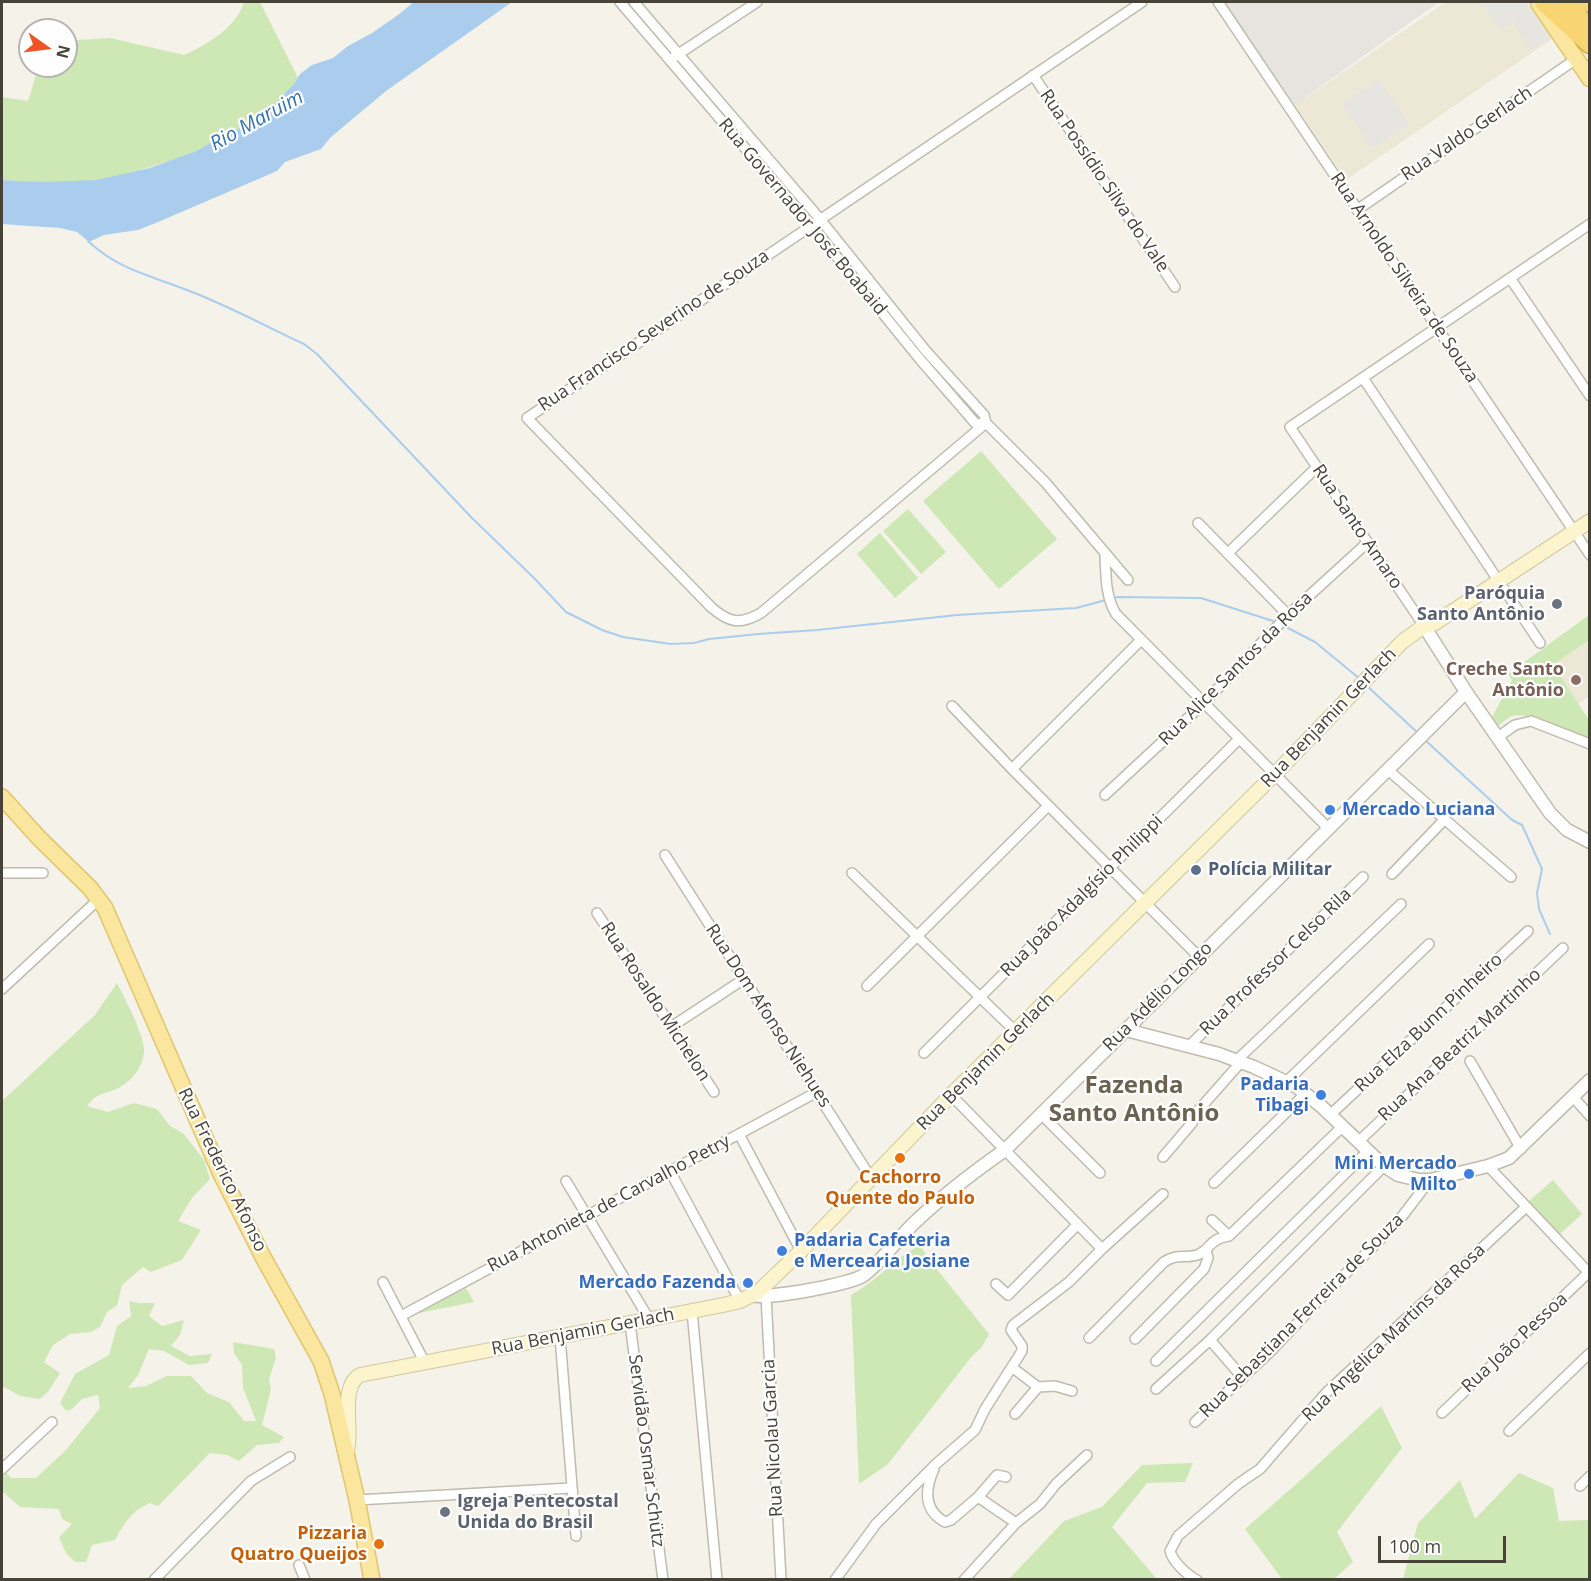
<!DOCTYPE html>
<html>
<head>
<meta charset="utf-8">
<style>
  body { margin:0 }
  #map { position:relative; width:1591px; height:1581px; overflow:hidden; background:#f5f2ea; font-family:"Open Sans",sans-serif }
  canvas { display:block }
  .frame { position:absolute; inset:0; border:3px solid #484339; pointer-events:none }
  .north { position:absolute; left:18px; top:18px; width:60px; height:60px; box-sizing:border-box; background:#fff; border:2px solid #b6b4b0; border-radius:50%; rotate:104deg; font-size:16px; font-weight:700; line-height:24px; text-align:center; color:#484339 }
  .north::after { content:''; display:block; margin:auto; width:21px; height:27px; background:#f15225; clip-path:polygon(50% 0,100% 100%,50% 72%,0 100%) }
  .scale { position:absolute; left:1378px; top:1536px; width:128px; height:27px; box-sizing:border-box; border:3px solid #484339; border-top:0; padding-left:8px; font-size:18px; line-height:21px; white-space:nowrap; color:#484339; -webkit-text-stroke:4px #fff; paint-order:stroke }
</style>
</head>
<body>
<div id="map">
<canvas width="1591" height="1581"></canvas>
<div class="frame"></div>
<div class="north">N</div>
<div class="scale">100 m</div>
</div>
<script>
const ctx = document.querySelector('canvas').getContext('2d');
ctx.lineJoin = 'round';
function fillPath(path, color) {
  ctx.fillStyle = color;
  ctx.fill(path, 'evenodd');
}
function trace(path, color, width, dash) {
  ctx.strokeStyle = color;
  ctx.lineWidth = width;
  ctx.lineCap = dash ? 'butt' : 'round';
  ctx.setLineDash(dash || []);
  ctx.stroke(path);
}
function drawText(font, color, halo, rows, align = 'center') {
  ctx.font = font + ' "Open Sans",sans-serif';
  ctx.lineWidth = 4.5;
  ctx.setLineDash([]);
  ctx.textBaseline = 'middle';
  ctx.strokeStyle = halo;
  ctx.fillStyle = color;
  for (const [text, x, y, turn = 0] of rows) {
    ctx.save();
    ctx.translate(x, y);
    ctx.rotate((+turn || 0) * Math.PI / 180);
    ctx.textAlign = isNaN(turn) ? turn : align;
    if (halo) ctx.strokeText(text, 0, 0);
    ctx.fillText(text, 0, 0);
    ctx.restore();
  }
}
fillPath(new Path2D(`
  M1224 2H1439L1295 105Z`), '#e7e4df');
fillPath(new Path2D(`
  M1446 2H1527L1552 39 1346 180 1295 105Z
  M1589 640V696L1578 704 1553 665Z`), '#ede8d5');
fillPath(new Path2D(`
  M244 2H260L298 78C267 133 157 169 98 180 67 186 33 181 2 180V97L28 101 39 66H66V37L77 40 110 38 184 55C207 45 237 27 244 2Z
  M981 451 1057 539 999 589 923 501Z
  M908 509 946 552 921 574 883 531Z
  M880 533 918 578 895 598 857 554Z
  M1589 615V640L1553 665 1589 720V740C1570 732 1533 711 1512 716 1507 718 1501 724 1497 727L1491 719 1512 680 1508 674Z
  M117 983C124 997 146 1038 144 1052 143 1066 134 1078 122 1086 107 1095 99 1090 87 1106L108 1112 134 1103 157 1109 170 1126 184 1134 204 1160 210 1179 192 1198 178 1221 201 1230 182 1260 151 1272 143 1267 122 1285 117 1305 107 1312 100 1327 91 1332 70 1334 53 1345 44 1362 60 1373 48 1392 39 1399 20 1396 4 1387 2 1388V1101L95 1015Z
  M1553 1180 1582 1214 1559 1235 1529 1201Z
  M920 1245 931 1262 989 1334 981 1348 972 1356 888 1464 859 1484 851 1295C878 1280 894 1259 920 1245Z
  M466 1288 474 1302 414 1314Z
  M129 1301 139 1303H155L149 1316 162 1326 184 1320 180 1335 171 1346 190 1356 212 1354 208 1363 189 1365 164 1351 149 1349 138 1375 128 1388 146 1386 167 1376H191L207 1393 229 1402 244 1421H256L243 1388 242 1365 234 1353 233 1342 274 1349 276 1358 269 1379 271 1389 262 1425 284 1437 279 1443 257 1445 239 1461 227 1455 210 1453 158 1506 150 1503C132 1510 124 1524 115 1540L92 1545 86 1562H75L66 1553 59 1537 72 1524 62 1519 59 1509 20 1507 2 1491V1474L4 1470 11 1478H36L66 1450 100 1408 98 1395 82 1399 72 1409 66 1411 60 1403 75 1374 109 1355 117 1326 131 1316Z
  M1381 1406 1402 1448 1337 1532 1353 1562 1334 1579H1282L1245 1529 1303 1478Z
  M1193 1463 1185 1482 1147 1483 1112 1527 1157 1579H1009L1064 1521 1102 1507 1142 1465Z
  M1519 1473 1553 1488 1559 1521 1589 1520V1579H1403L1418 1523 1460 1480 1475 1519Z`), '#cde7b5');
fillPath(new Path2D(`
  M1487 2H1526L1550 36 1531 50 1513 22 1501 30 1483 4Z
  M1379 80 1409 125 1373 148 1342 103Z`), '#e6e5e2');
fillPath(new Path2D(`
  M414 2H512L386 91 331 137 321 149 285 162 277 171 158 222 138 230 104 235 89 242 77 232 60 228 2 224V180L43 182 96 180 150 168 196 151 263 116 294 84 300 74 312 65 333 58 348 46 372 33 398 15Z`), '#aacdee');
trace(new Path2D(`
  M88 241C119 270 149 275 187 290 227 305 265 326 304 344L317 354 471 517 534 578 566 612 602 630 623 637 671 644 694 643 709 639 758 634 817 630 957 615 1076 608 1106 600
  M1111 598 1118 597 1201 598 1273 621
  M1286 627 1315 642 1360 679
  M1366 685 1419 734
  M1425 740 1512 820 1522 825 1542 869 1537 893 1539 909 1550 934`), '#aacdee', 2);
const minor = new Path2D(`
  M620 2 811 225 918 357 976 424 986 423
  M634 2 820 219 926 351 984 415 986 423 1045 482 1128 580
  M1218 2 1590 555
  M674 57 757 2
  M1033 75 1175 287
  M1357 210 1576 59
  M1510 278 1590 396
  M1363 378 1540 643
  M986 423 761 613C740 625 729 623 711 607L527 418 1142 2
  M1198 523 1288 615
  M1228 553 1317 467
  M1105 554C1106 574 1105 596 1116 614L1329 829
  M1424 626 1290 427 1590 224
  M952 706 1012 769 1199 957
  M1498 737 1515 725 1531 721 1590 744
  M1012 769 1141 640
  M1388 770 1511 877
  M1105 795 1204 703 1288 615 1367 543
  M665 855 871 1178
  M2 873H43
  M852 873 1016 1032
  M1392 874 1445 819
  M597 913 714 1092
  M867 986 1048 806
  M2 989 99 899
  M671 1027 744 979
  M1189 1046 1363 877
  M924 1053 1239 739
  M1237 1060 1401 904
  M1470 1061 1521 1149
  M1286 1082 1429 944
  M951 1095 1102 1249
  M1573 1097 1590 1116
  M1041 1114 1100 1173
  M1330 1115 1528 931
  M739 1134 801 1251
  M1358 1142 1563 948
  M1163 1157 1192 1123 1196 1113 1241 1062
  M1488 1166 1590 1274
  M670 1171 740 1301
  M566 1181 649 1319
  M1214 1183 1306 1093
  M1212 1220 1229 1236
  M383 1282 424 1361
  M996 1284 1008 1295 1078 1224
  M766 1296 781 1580
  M692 1311 717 1580
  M401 1316 817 1092
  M630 1323 663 1580
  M560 1337 576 1536
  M1089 1338 1164 1262C1177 1253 1184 1259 1197 1255 1211 1250 1208 1239 1229 1236L1343 1126
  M1135 1339 1204 1269 1208 1258 1206 1250
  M1210 1340 1243 1378
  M1156 1361 1368 1151
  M1013 1368 1038 1387 1055 1386 1072 1391
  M1156 1389 1210 1340 1384 1166
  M1442 1413 1588 1273
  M1015 1414 1038 1387
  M1195 1422 1273 1349 1320 1299 1397 1223 1430 1180
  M1509 1431 1590 1353
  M2 1469 52 1422
  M934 1469C925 1489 923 1510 945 1522L951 1520 978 1497 1016 1523
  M1580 1486 1590 1476
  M978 1497 997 1475 1006 1477
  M357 1500 571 1488
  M299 1565 305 1580
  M154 1580 251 1481 290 1457
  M835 1580 876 1524 936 1464 975 1430 985 1409 1022 1351V1346L1011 1330 1013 1325 1069 1282 1102 1249 1163 1194
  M964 1580 1016 1523 1040 1504 1056 1484 1087 1455
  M1197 1580C1187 1575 1173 1562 1170 1551L1178 1536 1238 1484 1260 1469 1326 1393 1526 1207`);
const tertiary = new Path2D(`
  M1424 626 1466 692 1550 813 1567 830 1590 842
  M1126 1030 1219 1054 1254 1067 1297 1087 1321 1106 1384 1166 1398 1175 1419 1180H1430L1488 1166 1509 1158 1590 1080
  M752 1295C765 1300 852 1284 864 1275 882 1261 896 1241 912 1225 941 1197 972 1173 1005 1150L1466 692`);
const secondary = new Path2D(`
  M347 1451C353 1429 339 1387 360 1375L723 1305 740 1301 758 1292 801 1251 951 1095 1275 774 1402 642 1424 626 1435 623 1590 521`);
const primary = new Path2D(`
  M1539 4 1590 79
  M2 797 39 838 90 888 105 908 220 1172 263 1257 321 1361 332 1394 357 1500 372 1580`);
const motorway = new Path2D(`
  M1544 2 1590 44
  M1568 2 1590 33
  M1589 2 1590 3`);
trace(minor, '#c0bbad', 12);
trace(tertiary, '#c0bbad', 15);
trace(secondary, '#d2c79c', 16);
trace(primary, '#e0c56d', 18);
trace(motorway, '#d8ab41', 21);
trace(minor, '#fff', 9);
trace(tertiary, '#fff', 12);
trace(secondary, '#fcf4cd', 14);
trace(primary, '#fae69e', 15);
trace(motorway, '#f8d572', 18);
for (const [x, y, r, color] of [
  [1557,604,6,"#6b7280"],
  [1576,680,6,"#8d6e63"],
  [1330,810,6,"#3f7fe0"],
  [1196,870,6,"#5c6f8a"],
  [1321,1095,6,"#3f7fe0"],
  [900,1158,6,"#e8710a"],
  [1469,1174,6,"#3f7fe0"],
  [782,1251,6,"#3f7fe0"],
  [748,1283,6,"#3f7fe0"],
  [445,1512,6,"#6b7280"],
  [379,1544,6,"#e8710a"]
]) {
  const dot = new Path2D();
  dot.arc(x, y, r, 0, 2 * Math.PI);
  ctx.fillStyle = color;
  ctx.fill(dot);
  trace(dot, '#fff', 2);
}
drawText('18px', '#484339', '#fff', [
  ["Rua Valdo Gerlach",1467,134,-34],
  ["Rua Possídio Silva do Vale",1104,181,56],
  ["Rua Governador José Boabaid",802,217,50],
  ["Rua Arnoldo Silveira de Souza",1404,278,56],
  ["Rua Francisco Severino de Souza",654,331,-34],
  ["Rua Santo Amaro",1357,527,56],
  ["Rua Alice Santos da Rosa",1236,669,-45],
  ["Rua Benjamin Gerlach",1329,718,-46],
  ["Rua João Adalgísio Philippi",1082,896,-45],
  ["Rua Professor Celso Rila",1276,962,-44],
  ["Rua Adélio Longo",1158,997,-45],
  ["Rua Rosaldo Michelon",655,1002,57],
  ["Rua Dom Afonso Niehues",768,1016,57],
  ["Rua Elza Bunn Pinheiro",1429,1023,-43],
  ["Rua Ana Beatriz Martinho",1460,1045,-43],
  ["Rua Benjamin Gerlach",986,1062,-45],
  ["Rua Frederico Afonso",222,1170,64],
  ["Rua Antonieta de Carvalho Petry",609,1204,-28],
  ["Rua Sebastiana Ferreira de Souza",1302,1316,-45],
  ["Rua Benjamin Gerlach",583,1332,-11],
  ["Rua Angélica Martins da Rosa",1394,1333,-44],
  ["Rua João Pessoa",1515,1343,-43],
  ["Rua Nicolau Garcia",773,1438,-93],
  ["Servidão Osmar Schütz",646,1451,83]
]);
drawText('bold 18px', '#5b616d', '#fff', [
  ["Paróquia",1545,594],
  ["Santo Antônio",1545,615],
  ["Igreja Pentecostal",457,1502,"left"],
  ["Unida do Brasil",457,1523,"left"]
], 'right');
drawText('bold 18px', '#785e54', '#fff', [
  ["Creche Santo",1564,670],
  ["Antônio",1564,691]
], 'right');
drawText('bold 18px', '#366cbe', '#fff', [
  ["Mercado Luciana",1342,810,"left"],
  ["Padaria",1309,1085],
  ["Tibagi",1309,1106],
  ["Mini Mercado",1457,1164],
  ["Milto",1457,1185],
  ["Padaria Cafeteria",794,1241,"left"],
  ["e Mercearia Josiane",794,1262,"left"],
  ["Mercado Fazenda",736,1283]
], 'right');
drawText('bold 18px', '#4e5e75', '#fff', [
  ["Polícia Militar",1208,870]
], 'left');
drawText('bold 18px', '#c56008', '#fff', [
  ["Cachorro",900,1178],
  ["Quente do Paulo",900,1199],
  ["Pizzaria",367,1534,"right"],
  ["Quatro Queijos",367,1555,"right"]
]);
drawText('italic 20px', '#3574b1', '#fff', [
  ["Rio Maruim",257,121,-29]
]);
drawText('bold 24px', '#6b6250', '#fff', [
  ["Fazenda",1134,1086],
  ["Santo Antônio",1134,1114]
]);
</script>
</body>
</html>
